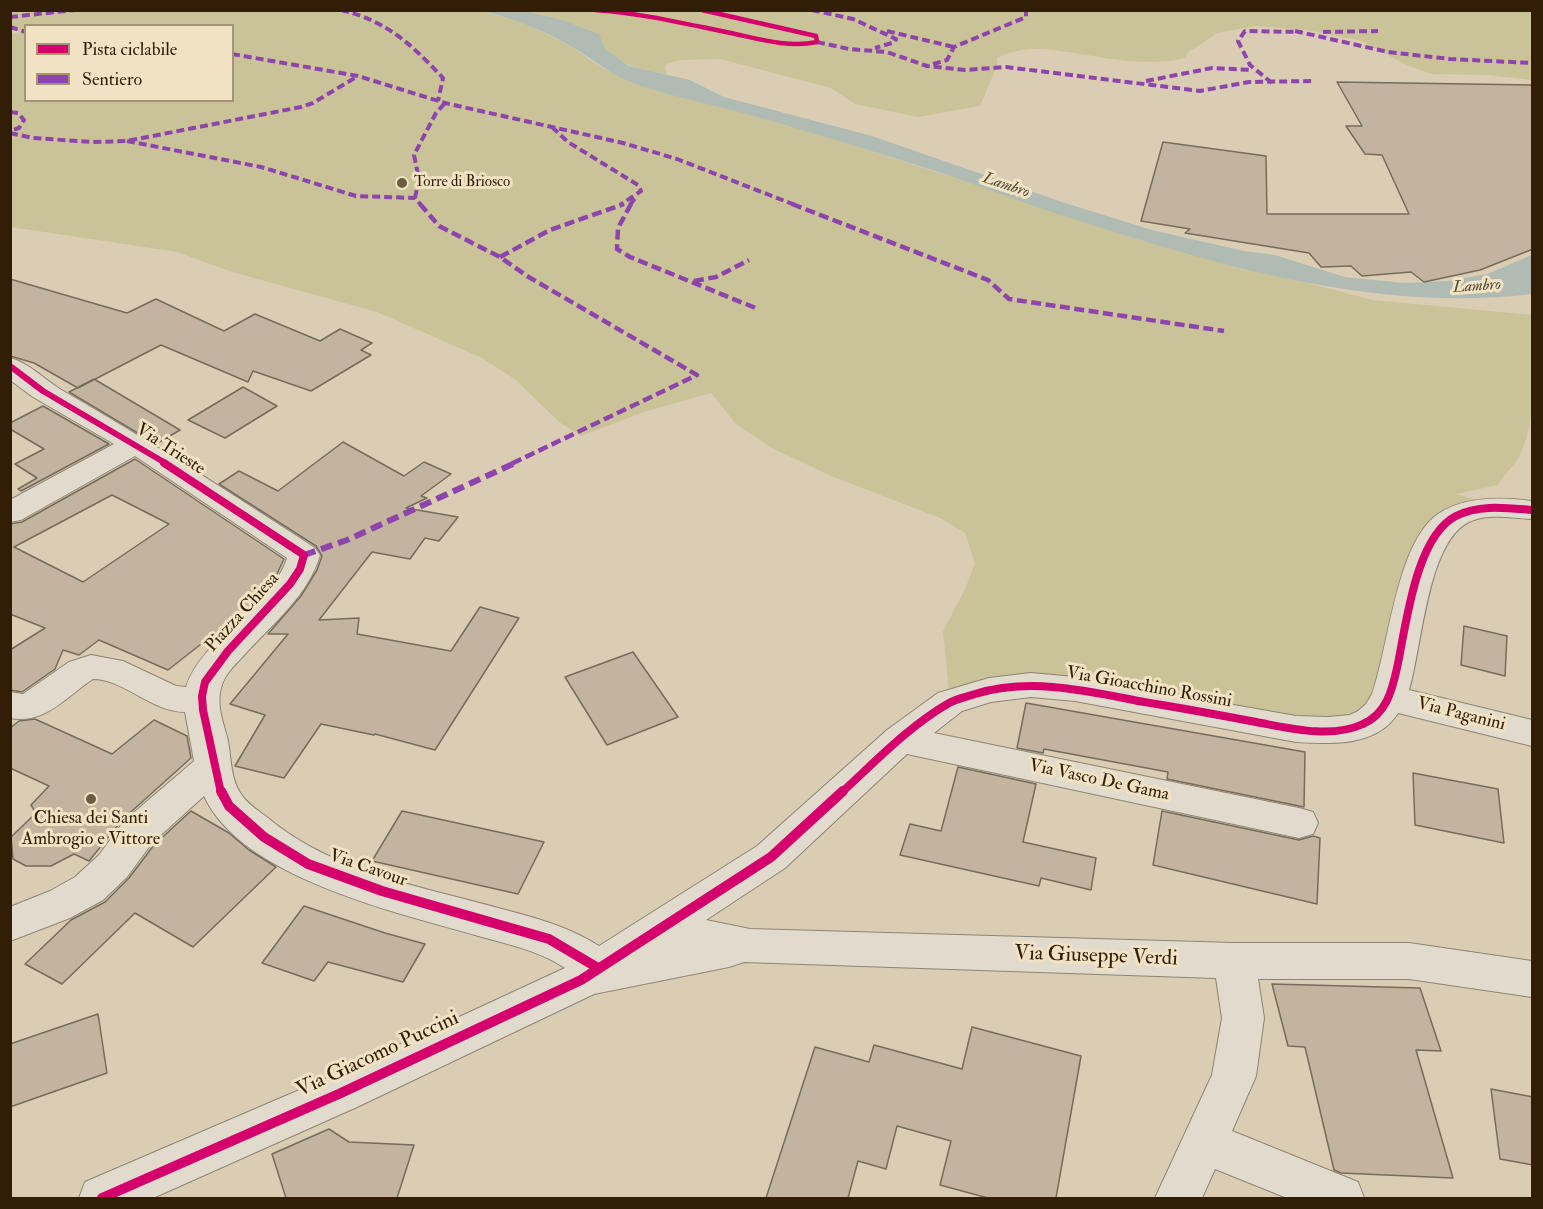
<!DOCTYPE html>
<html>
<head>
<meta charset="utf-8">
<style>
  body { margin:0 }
  #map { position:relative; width:1543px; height:1209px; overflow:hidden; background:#dbcdb4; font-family:"IM FELL Double Pica",serif }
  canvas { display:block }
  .frame { position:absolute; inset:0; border:12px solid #321e06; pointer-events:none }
  .legend { position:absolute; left:24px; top:24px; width:210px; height:78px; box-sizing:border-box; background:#f1e2c4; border:2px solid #a59478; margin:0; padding:8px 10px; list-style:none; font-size:18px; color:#321e06 }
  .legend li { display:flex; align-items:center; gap:12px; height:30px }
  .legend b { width:30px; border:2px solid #a59478 }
</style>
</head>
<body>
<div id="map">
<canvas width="1543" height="1209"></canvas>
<div class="frame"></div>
<ul class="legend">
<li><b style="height:8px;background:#d6006c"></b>Pista ciclabile</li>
<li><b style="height:8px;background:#8e44ad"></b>Sentiero</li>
</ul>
</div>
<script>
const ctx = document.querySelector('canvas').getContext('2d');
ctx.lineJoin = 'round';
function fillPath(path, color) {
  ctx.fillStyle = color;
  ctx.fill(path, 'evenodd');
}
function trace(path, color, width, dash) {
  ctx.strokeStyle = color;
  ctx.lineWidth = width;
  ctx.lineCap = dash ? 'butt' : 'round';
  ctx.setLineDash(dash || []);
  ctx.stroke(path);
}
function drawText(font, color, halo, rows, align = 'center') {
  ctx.font = font + ' "IM FELL Double Pica",serif';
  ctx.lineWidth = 6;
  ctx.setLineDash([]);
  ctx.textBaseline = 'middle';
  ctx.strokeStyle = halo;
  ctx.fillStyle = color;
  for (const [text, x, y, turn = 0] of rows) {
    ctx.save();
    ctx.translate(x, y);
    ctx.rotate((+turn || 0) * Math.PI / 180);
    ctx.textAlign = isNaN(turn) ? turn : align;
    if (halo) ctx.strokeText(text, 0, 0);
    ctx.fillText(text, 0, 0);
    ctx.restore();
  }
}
fillPath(new Path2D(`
  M11 11H480L521 21 574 48 597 65 627 81 815 133 1176 249 1373 300 1532 315C1532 360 1540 413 1520 455 1516 464 1505 473 1498 485L1456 494 1506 508 1455 517 1397 667 1356 726 1075 689 950 702 943 631 965 589 975 563 965 533 940 518 831 476 772 448 736 424 711 393 644 412 581 436 559 422 516 380 482 358 377 312 232 272 177 252 11 227V34L21 32 11 28ZM26 26H232V100H26Z
  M526 11H1532V80L1486 75 1432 74 1406 65 1362 41 1307 30 1256 26 1217 33 1197 47 1189 51 1185 58C1150 67 1110 59 1074 53 1047 49 1023 45 997 58V66L980 106 918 117 855 104 831 88 720 59 680 60 667 64 665 68 667 74C643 70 604 63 599 34L563 20Z`), '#cbc398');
fillPath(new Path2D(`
  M480 11H526L563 20 599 34 605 49 629 66 690 80 724 97 872 136 1062 202 1152 230 1244 251 1275 255 1345 277 1404 283 1448 281 1487 274 1532 255V294C1373 313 1217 265 1067 217 1014 200 963 179 910 163 852 145 794 127 735 111 700 102 662 94 628 81 607 73 591 57 572 47 543 30 512 17 480 11Z`), '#b0bcb3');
const building = new Path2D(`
  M1337 82 1533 85V249L1480 270 1424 282 1411 272 1362 276 1351 266 1321 267 1309 253 1185 233 1190 229 1141 221 1163 142 1266 156 1267 214H1409L1382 155 1365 154 1346 126H1362Z
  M10 279 127 313 156 299 224 331 255 314 320 341 340 329 372 343 361 350 371 355 311 391 253 371 248 382 161 345 78 388 34 363 10 356Z
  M94 379 180 430 156 444 69 392Z
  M243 387 277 406 225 438 188 420Z
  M43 406 109 444 21 491 18 489 37 478 15 464 44 449 10 429V423Z
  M343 442 404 476 424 462 451 474 421 496 427 498 406 508 458 517 439 541 425 538 410 559 372 552 319 620 359 618 357 634 451 651 480 607 519 618 435 750 375 734 374 735 321 724 284 778 235 766 265 715 230 704 288 634H268L301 596 317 570 322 556 316 546 219 484 239 471 278 491Z
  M135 459 284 559 277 574 266 590 221 634H214L168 670 99 640 79 655 63 650 55 669 22 692 10 690V650L45 628 10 614V524L22 522ZM112 495 169 524 83 582 14 547Z
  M1464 626 1507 636 1505 676 1461 665Z
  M633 652 678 717 607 745 565 677Z
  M1026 703 1305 752 1304 807 1167 779 1168 772 1044 749 1043 753 1017 748Z
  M35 719 112 754 154 720 187 736 191 758 123 819 89 861 74 854 51 866H26L13 859 11 837 36 813 31 805 49 786 10 768V728L19 721Z
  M958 767 1036 784 1023 842 1096 858 1091 890 1041 878 1039 886 900 855 910 824 941 831Z
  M1413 773 1498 789 1504 843 1415 825Z
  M191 811 229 833 249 850 276 867 193 947 135 913 62 984 25 964 71 920 105 902 129 878 154 845Z
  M402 811 544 842 518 894 372 861Z
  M1162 811 1299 840 1313 836 1320 838 1317 904 1153 865Z
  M304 906 385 933 425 944 403 982 328 962 314 981 262 963Z
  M1272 984 1420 988 1441 1051 1416 1050 1453 1178 1341 1173 1334 1170 1305 1047 1288 1046Z
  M98 1014 107 1073 10 1107V1044Z
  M972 1027 1081 1056 1056 1198H988L940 1185 951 1141 897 1126 886 1169 858 1161 848 1198H766L815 1047 869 1062 874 1045 962 1069Z
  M1491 1089 1533 1097V1165L1500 1159Z
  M329 1129 349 1142 414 1145 397 1198H286L272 1154Z`);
fillPath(building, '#c4b39f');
trace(building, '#766c5c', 1.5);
const minor = new Path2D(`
  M10 358C30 363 47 382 65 392 150 441 232 494 315 548L320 555C309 594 274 623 247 652 238 662 224 674 221 688 216 706 224 724 228 741 231 758 231 780 241 794 246 803 259 811 268 818 332 872 423 887 502 909 537 918 569 927 599 946L757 846 887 730 938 693 989 678 1031 673 1075 677 1296 716 1328 717 1350 715 1358 711 1366 704 1372 694C1389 647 1396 543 1438 514 1465 496 1502 497 1532 501V519C1512 518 1488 513 1469 522 1427 542 1422 648 1409 690L1532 720V746L1398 713C1377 747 1331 744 1296 742L1075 701 1031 697 991 702 962 711 934 733 1299 808 1313 812 1318 823 1313 834 1299 838 907 754 785 868 706 920 750 929 1234 943H1409L1532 961V997L1409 979H1258L1264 1018 1256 1076 1232 1131 1358 1182 1364 1198H1287L1215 1169 1202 1198H1155L1212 1075 1222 1018 1216 978 744 962 729 967 594 994 357 1107 153 1198H79L85 1182 325 1079 565 968C538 950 506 944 475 935 395 912 241 877 204 796L152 843 127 877 103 900 70 918 10 941V907L50 891 75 877 99 855 124 821 194 761 185 712C151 712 124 679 93 679 67 696 45 725 10 718V692L23 694 69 662 91 655 123 661 176 686 186 687C203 636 272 607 287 558L135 456 21 520 10 522V500L114 444 33 397 10 380Z`);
trace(minor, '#8f8473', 2);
fillPath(minor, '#e1dbce');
trace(new Path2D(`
  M341 10C387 21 411 44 443 78L438 101
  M812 10 853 19 896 39 895 42 875 48
  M10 17 75 10
  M10 27 26 32
  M887 31 954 47
  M1295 31 1388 52 1450 59 1532 63
  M1323 32 1378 31
  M817 42 849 49 887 52 927 66 965 70 1006 67 1200 91 1249 82 1313 81
  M232 54 358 76 445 103 623 143 677 159 795 205
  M933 64 947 60 954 47 1026 17V10
  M1146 81 1212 68 1252 70
  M1272 83 1250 65 1238 41 1245 31 1302 32
  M10 112 18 113 24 120 19 128 10 131
  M552 127 568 142 638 185 641 191 620 205
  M10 133 33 138 93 142 127 141 301 107 313 103 358 76
  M127 141 261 167 356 196 415 198 421 205
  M415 198 419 179 414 155 436 113 445 103
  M630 205 635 198`), '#8e44ad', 4, [8, 4]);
trace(new Path2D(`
  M420 204 439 226 500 257 527 276 697 375 511 464
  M631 204 618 228 617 249 630 257 758 309
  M792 204 988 280 1009 299 1224 331
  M500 257 550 230 624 204
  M694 281 716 277 749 260`), '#8e44ad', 4.5, [10, 4.5]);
trace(new Path2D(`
  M304 555 347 540 515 463`), '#8e44ad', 6, [12, 6]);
trace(new Path2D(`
  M595 10C641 13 686 24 731 33 759 39 789 48 817 42L816 36 702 10`), '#d6006c', 4.5);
trace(new Path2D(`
  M10 366 43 391 167 464`), '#d6006c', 6);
trace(new Path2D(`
  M164 463 304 555 300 569 290 584 228 651 205 682 202 696 203 710 221 793
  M841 793C875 762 909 726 949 703 956 699 966 697 975 694 1031 677 1088 691 1144 702 1182 708 1219 715 1256 722 1289 728 1331 739 1363 724 1386 714 1392 691 1397 668 1406 627 1415 537 1456 516 1479 504 1507 508 1532 510`), '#d6006c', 8);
trace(new Path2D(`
  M221 791 229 806 264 837 308 864 382 891 549 939 598 968
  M102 1198 341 1093 581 980 771 857 843 791`), '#d6006c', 10);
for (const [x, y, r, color] of [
  [402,183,6,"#6d5b43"],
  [91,799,6,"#6d5b43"]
]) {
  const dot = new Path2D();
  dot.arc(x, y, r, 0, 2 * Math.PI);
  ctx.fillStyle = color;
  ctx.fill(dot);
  trace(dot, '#f1e2c4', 2);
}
drawText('15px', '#321e06', '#f1e2c4', [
  ["Torre di Briosco",414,183]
], 'left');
drawText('italic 16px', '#524b3a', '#f1e2c4', [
  ["Lambro",1006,186,19],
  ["Lambro",1477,287,-4]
]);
drawText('18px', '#321e06', '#f1e2c4', [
  ["Via Trieste",170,450,33],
  ["Piazza Chiesa",243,613,-48],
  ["Via Gioacchino Rossini",1149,688,10],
  ["Via Paganini",1461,715,14],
  ["Via Vasco De Gama",1099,781,12],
  ["Via Cavour",368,869,19]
]);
drawText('18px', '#321e06', '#f1e2c4', [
  ["Chiesa dei Santi",91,819],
  ["Ambrogio e Vittore",91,840]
]);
drawText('21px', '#321e06', '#f1e2c4', [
  ["Via Giuseppe Verdi",1096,957,2],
  ["Via Giacomo Puccini",378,1055,-25]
]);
</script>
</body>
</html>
